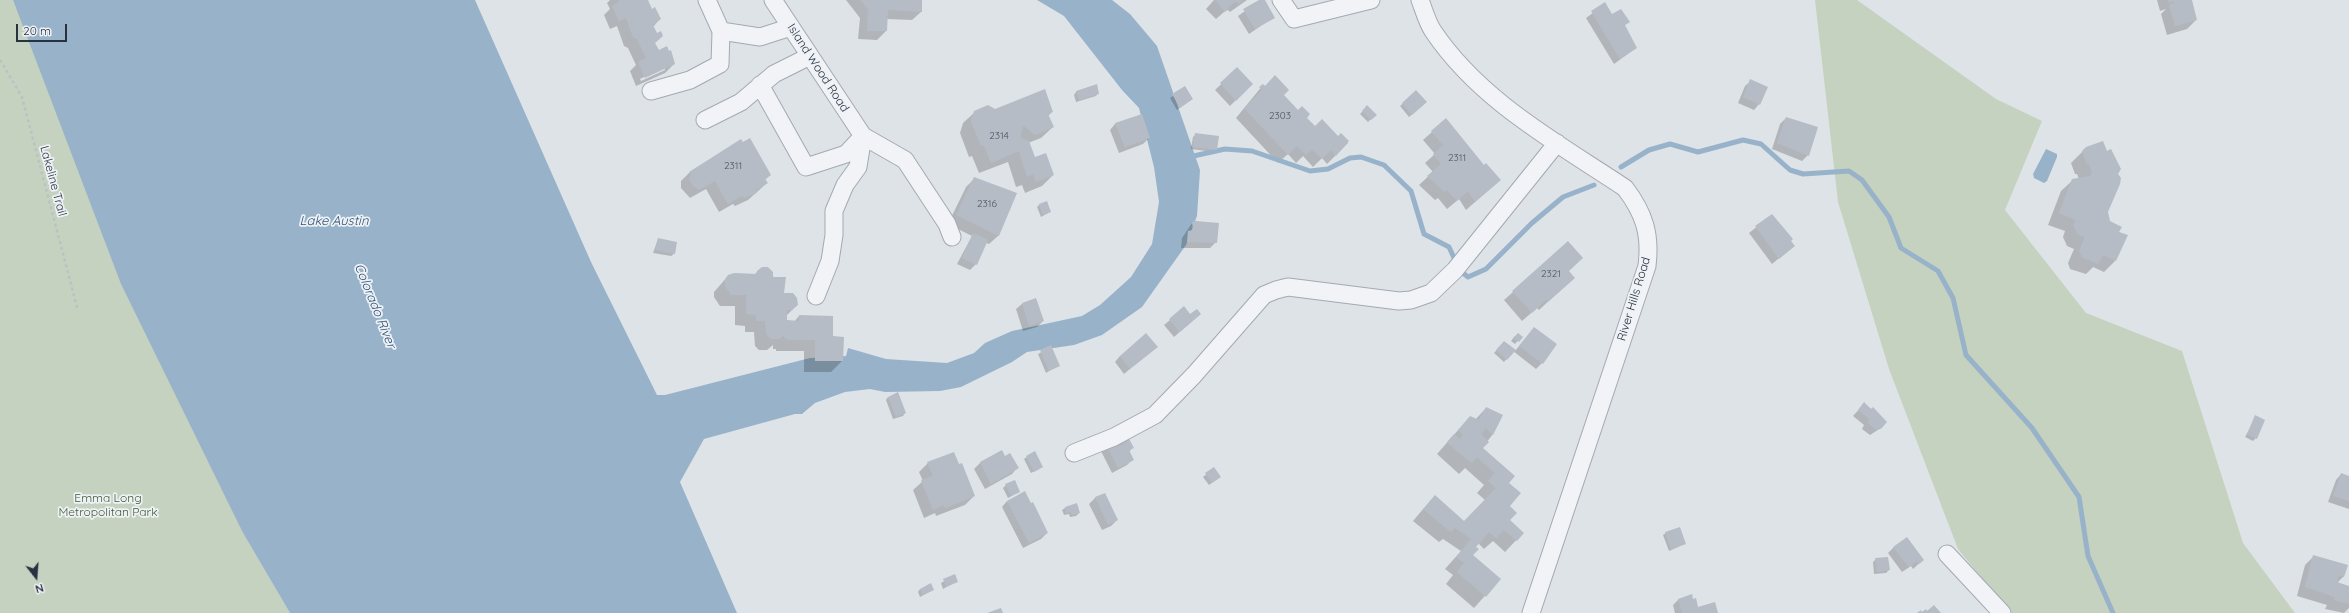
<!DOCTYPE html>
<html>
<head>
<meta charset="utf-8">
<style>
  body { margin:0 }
  #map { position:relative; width:2349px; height:613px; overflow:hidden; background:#dee3e8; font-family:Quicksand,sans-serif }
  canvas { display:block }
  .north { position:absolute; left:16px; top:557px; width:40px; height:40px; -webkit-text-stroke:3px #eef2f6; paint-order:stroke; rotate:163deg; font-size:11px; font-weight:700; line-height:16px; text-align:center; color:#27313f }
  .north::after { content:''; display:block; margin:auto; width:14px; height:18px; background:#27313f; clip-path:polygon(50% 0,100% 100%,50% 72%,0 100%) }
  .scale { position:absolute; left:16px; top:24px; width:51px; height:18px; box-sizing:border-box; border:2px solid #27313f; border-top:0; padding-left:5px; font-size:12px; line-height:14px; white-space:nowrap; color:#27313f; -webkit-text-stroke:3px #eef2f6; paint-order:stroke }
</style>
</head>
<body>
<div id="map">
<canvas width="2349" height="613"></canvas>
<div class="north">N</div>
<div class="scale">20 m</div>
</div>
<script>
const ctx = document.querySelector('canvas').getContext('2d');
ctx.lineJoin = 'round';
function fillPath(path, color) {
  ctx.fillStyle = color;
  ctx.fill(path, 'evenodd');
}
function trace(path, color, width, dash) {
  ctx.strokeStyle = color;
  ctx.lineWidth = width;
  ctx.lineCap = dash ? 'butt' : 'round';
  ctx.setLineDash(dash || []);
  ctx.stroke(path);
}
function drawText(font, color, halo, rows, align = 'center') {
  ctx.font = font + ' Quicksand,sans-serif';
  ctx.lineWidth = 3.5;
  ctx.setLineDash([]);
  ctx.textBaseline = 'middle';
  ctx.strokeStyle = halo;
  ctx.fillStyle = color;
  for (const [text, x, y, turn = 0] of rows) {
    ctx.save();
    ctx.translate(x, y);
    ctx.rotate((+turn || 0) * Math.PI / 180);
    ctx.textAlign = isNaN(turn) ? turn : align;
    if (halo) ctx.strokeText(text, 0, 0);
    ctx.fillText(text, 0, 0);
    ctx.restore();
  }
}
fillPath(new Path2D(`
  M0 0H13L243 533 290 613H0Z
  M1815 0H1857L1996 99 2042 121 2005 210 2086 313 2182 351 2243 543 2295 613H2010L1958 549 1889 369 1838 202Z`), '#c5d2bf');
fillPath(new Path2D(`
  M13 0H475L591 262 657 395H665L810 358 846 356 848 348 886 359 947 363 974 353 985 343 1012 331 1082 316 1100 305 1131 277 1152 244 1159 202 1154 167 1139 108 1122 90 1064 16 1037 0H1112L1130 14 1157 46 1200 170 1197 216 1186 245 1142 307 1102 335 1074 345 1027 352 1012 362 961 387 940 391 885 392 870 389 845 392 815 403 802 414H795L704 439 680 482 737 613H290L243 533 121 284Z
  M2046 149 2057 154V157L2047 181 2044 183 2034 178 2033 174Z`), '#98b3c9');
fillPath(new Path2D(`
  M610 0H646L651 10 660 19 653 27 654 43 658 51 674 64 665 73 636 86 630 71 636 65 628 48 624 46 617 26 610 29 604 15 610 9 607 3ZM665 67V70L641 81 640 79Z
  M846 0H921V12L912 20 887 19 886 31 877 40 858 39 860 18Z
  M1214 0H1247L1230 12 1228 10 1224 12 1216 19 1206 9Z
  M1261 0H1264L1274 17 1249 34 1238 16Z
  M2157 0H2191L2196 20 2187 29 2167 35 2161 14 2166 9 2160 11Z
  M1605 4 1612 16 1628 22 1624 26 1636 48 1614 64 1586 18Z
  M1237 69 1252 84 1230 106 1215 90Z
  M1751 81 1759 104 1754 110 1738 103 1745 86Z
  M1263 85 1283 95 1315 128 1338 137 1341 135 1348 143 1327 164 1322 158 1313 167 1303 156 1296 163 1288 154 1278 163 1236 118Z
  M1096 86 1098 93 1096 96 1076 102 1074 95 1076 92Z
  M1185 87 1192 99 1177 110 1170 98Z
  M1416 92 1423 105 1409 117 1400 106Z
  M1367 107 1375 115 1368 122 1360 114Z
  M995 110 1052 112 1048 116 1053 127 1041 138 1028 143 1035 159 1053 175 1042 186 1025 193 1022 185 1016 187 1008 162 979 173 972 156 969 157 960 133 963 123 975 112Z
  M1141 115 1149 138 1143 144 1119 153 1110 130 1115 124Z
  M1786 118 1808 155 1802 161 1772 149 1780 124Z
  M1432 132 1491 188 1466 210 1459 199 1447 209 1438 198 1435 200 1419 185 1433 172 1425 163 1435 154 1423 140Z
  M1196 134 1216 149 1214 152 1191 149 1193 137Z
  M2086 148 2117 174 2107 212 2109 222 2118 232 2115 261 2104 272 2093 267 2086 274 2070 269 2068 263 2074 249 2067 246 2063 237 2065 231 2048 225 2061 191 2073 180 2079 179 2077 174H2075L2071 163Z
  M690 172 770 175 765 180 767 183 748 200 735 206 733 204 719 212 706 189 690 198 681 188V181Z
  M975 178 1016 194 998 236 989 244 986 243 976 264 970 270 957 264 972 236 948 224 966 187Z
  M1040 204 1050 212 1041 217 1037 207Z
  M1772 215 1794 246 1772 264 1749 233Z
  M1192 223 1216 242 1210 248H1181L1182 238Z
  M658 239 674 254 671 256 653 253Z
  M1568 271 1565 286 1539 310 1537 308 1522 321 1504 300 1513 292Z
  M757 272 772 278 783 294 797 305 786 316V320L794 322 799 316 832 337 843 338 842 361 831 372H804V351H776V349H773V345L767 350H759L755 346 754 332H745V326L735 325V306H720L714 297V292L728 276 754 275Z
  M1036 299 1043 321 1037 327 1023 331 1016 309 1022 304Z
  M1200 314 1174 337 1164 325 1170 320Z
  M1534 328 1542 363 1536 369 1513 351 1504 362 1494 353 1504 342 1515 351Z
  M1515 336 1521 337 1515 344 1511 341Z
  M1051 347 1059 365 1046 373 1038 354Z
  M1156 347 1124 374 1115 362 1120 356Z
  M888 397 905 413 903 416 893 419 886 400Z
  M1864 404 1880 415 1881 428 1870 435 1862 429 1864 425 1853 416Z
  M1486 408 1493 434 1482 448 1507 483 1509 521 1523 533 1505 552 1493 541 1484 549 1478 543 1475 547 1472 555 1500 579 1474 608 1446 584 1453 575 1445 569 1461 551 1443 539 1439 542 1413 521 1424 508 1464 522 1485 500 1477 493 1484 485 1465 468 1459 474 1437 454 1459 429 1475 420Z
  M2256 417V438L2253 441 2245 437Z
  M1120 437 1133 447 1129 452 1133 459 1127 465 1112 473 1101 451Z
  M1001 452 1004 457 1017 468 1012 474 985 489 974 469 980 463Z
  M1034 452 1039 469 1031 473 1024 459Z
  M928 463 974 496 965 505 936 516 935 513 924 518 913 490 923 481 919 472Z
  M1214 468 1220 477 1209 485 1203 477Z
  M2341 474 2349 477V509L2328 502 2336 480Z
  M1006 485 1019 492 1008 498 1003 488Z
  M1105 494 1117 520 1111 526 1102 530 1089 504 1095 498Z
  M1007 501 1047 533 1041 539 1023 548 1002 507Z
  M1076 505 1079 513 1076 516 1070 517 1069 514 1064 515 1062 510 1065 508Z
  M1666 533 1685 544 1669 551 1663 535Z
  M1894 547 1923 560 1913 569 1911 566 1902 572 1888 553Z
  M2314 556 2344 576 2337 583 2349 587V608L2344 613 2325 609 2327 605 2297 596 2305 565Z
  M1876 559 1889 570 1886 573 1874 574 1873 562Z
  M954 576 957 581 943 589 941 583Z
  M920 589 933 590 920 597 918 592Z
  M1679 599 1698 608 1717 613H1675L1673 605Z`), '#0003');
trace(new Path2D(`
  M1189 157 1225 149 1252 151 1310 171 1328 169 1350 158 1361 157 1384 165 1411 191 1424 234 1449 247 1455 260
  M1621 167 1649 150 1670 144 1698 152 1743 140 1761 144 1790 170 1803 174 1849 171 1862 180 1889 217 1901 248 1938 271 1953 298 1966 355 2032 428 2079 497 2088 556 2113 613
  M1463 273 1468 277 1486 269 1532 223 1563 197 1594 185`), '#98b3c9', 5);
fillPath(new Path2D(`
  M618 0H648L652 9 655 7 661 19 653 25 657 33 661 31 663 36 655 43 659 50 667 46 669 51 671 50 675 64 645 78 638 62 646 58 637 39 633 37 626 18 619 21 612 6 619 2Z
  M860 0H922V12L888 10 887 31H867L868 9Z
  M1215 0H1244L1239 4 1237 2 1233 3 1225 12Z
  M1259 0H1265L1275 18 1255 29 1243 9Z
  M2168 0H2192L2197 20 2175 26 2169 5 2174 3V1L2169 3Z
  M1605 2 1612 14 1621 9 1630 22 1625 25 1637 48 1620 59 1591 11Z
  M1237 67 1253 84 1236 101 1220 83Z
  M1275 75 1289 90 1284 95 1298 110 1302 106 1310 114 1307 118 1315 126 1322 119 1338 136 1341 133 1349 141 1336 156 1331 150 1322 159 1312 149 1306 155 1297 146 1288 155 1244 108 1262 90 1259 87 1263 84 1265 86Z
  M1750 79 1768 87 1760 105 1743 97Z
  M1097 84 1099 94 1079 100 1076 91Z
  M1185 86 1193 99 1180 108 1172 94Z
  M1045 89 1053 112 1048 114 1054 127 1035 135 1023 125 1020 138 1029 141 1035 157 1046 153 1054 175 1036 182 1033 174 1027 177 1019 151 991 163 984 145 981 146 971 121 974 111 988 105 995 109Z
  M1416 90 1427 102 1412 115 1402 103Z
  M1367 105 1377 115 1371 120 1362 111Z
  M1142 114 1150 138 1125 147 1115 123Z
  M1786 117 1818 127 1809 156 1777 143Z
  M1446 118 1484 165 1486 163 1501 180 1475 202 1468 191 1457 201 1447 190 1444 192 1427 176 1441 164 1433 154 1443 145 1431 131Z
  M1195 133 1219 136 1217 150 1193 147Z
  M750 138 771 175 765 179 768 183 756 190 757 192 755 194 744 198 742 196 728 204 715 181 699 190 693 186 689 179 691 175 689 172 741 139 743 142Z
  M2103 141 2107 151 2111 149 2121 169 2118 174 2121 178 2120 184 2108 212 2110 221 2122 227 2119 232 2128 235 2116 261 2103 255 2098 264 2082 257 2079 251 2085 237 2078 235 2073 225 2076 220 2059 213 2072 179 2090 176 2092 171 2088 163 2087 164 2082 151 2086 147Z
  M974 177 1017 193 999 236 956 215Z
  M1047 201 1051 212 1043 215 1039 204Z
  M1772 214 1793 239 1791 241 1795 246 1779 259 1755 226Z
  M1196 221 1219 223 1217 243 1187 242 1188 231 1193 230 1192 222Z
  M973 233 988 240 977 265 962 258Z
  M658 238 677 242 675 254 655 250Z
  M1568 241 1583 258 1569 271 1575 278 1548 302 1546 300 1532 313 1512 291Z
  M762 267H768L773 272V277H786L784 293H793L797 298 798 305 792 310H787V320L799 321V315L833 316V336L844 337 843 361H815V340H787V338H784V335L779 339H771L766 334 765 321H756V315L746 314V295H731L725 286V279L728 275 734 273 757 274V271Z
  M1036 298 1044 321 1029 326 1022 303Z
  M1184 306 1190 314 1197 309 1201 314 1180 332 1169 319Z
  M1534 327 1557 344 1543 364 1519 346Z
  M1146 333 1158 347 1130 369 1120 356Z
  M1518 333 1523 337 1519 342 1513 338Z
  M1504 341 1516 350 1507 360 1496 350Z
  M1051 345 1060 366 1049 371 1040 350Z
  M898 392 906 413 896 417 888 397Z
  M1864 402 1871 409 1873 407 1887 422 1881 429 1879 427 1876 430 1868 423 1869 419 1858 410Z
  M1486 407 1503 415 1493 435 1486 428 1481 434 1489 442 1483 448 1515 476 1509 483 1521 493 1510 506 1517 513 1510 520 1524 533 1517 541 1504 530 1496 538 1489 532 1476 547 1479 549 1473 555 1501 579 1486 597 1457 572 1464 563 1456 557 1471 539 1455 528 1451 532 1423 509 1435 495 1464 521 1496 488 1488 481 1495 473 1477 457 1471 463 1447 442 1454 434 1460 439 1463 435 1458 430 1470 416 1479 420Z
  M2255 415 2265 420 2257 439 2247 434Z
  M1126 433 1134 448 1129 450 1134 460 1118 468 1106 444 1114 440 1117 447 1124 444 1120 436Z
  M1002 450 1005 456 1010 453 1019 468 991 484 980 462Z
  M1035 451 1043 467 1034 472 1026 456Z
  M954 452 959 464 962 463 975 496 945 508 944 505 933 510 921 480 933 476 927 462Z
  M1214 467 1221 477 1212 483 1205 473Z
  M2341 473 2349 476V501L2333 496Z
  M1015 480 1020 492 1011 496 1005 484Z
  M1025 491 1031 503 1033 502 1048 533 1029 543 1007 501Z
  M1105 493 1118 520 1108 525 1095 497Z
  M1077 503 1080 513 1072 515 1071 512 1066 513 1065 507Z
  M1680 527 1686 544 1671 549 1665 532Z
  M1907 537 1924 560 1919 564 1917 561 1909 567 1893 547Z
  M2313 555 2348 565 2344 577 2339 575 2337 582 2349 586V604L2334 600 2335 597 2305 587Z
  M1888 557 1890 570 1877 572 1875 558Z
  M955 574 958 582 946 587 943 579Z
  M931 583 934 590 923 595 920 589Z
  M1692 594 1693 599 1696 598 1698 607 1715 602 1718 613H1682L1678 599Z
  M1934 605 1941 613H1917L1921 610 1922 612 1926 609 1927 611Z
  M1001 608 1003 613H987Z`), '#b5bcc5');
const minor = new Path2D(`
  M707 0 721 31 760 37 791 27
  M773 0 863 136 905 160 947 224 952 237
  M1281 0 1294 19 1371 0
  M1420 0C1424 10 1427 22 1433 31 1480 101 1556 142 1625 188 1644 213 1651 234 1647 266L1531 613
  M760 85 806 167 846 154 863 136
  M651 91 690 80 720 64 721 31
  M705 120 741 102 774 74 810 56
  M816 296 830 261 834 235V211L845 185 858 167 863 136
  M1074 453 1114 437 1155 415 1194 375 1264 295 1276 290 1288 287 1399 301 1411 300 1431 293 1455 270 1557 143
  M1947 554 2002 613`);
trace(minor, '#a3aab2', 19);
trace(new Path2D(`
  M0 60 22 97 78 311`), '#bcc1c6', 2.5, [3, 3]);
trace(minor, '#f1f3f6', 17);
drawText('10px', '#4a5460', null, [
  ["2303",1280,116],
  ["2314",999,136],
  ["2311",1457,158],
  ["2311",733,166],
  ["2316",987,204],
  ["2321",1551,274]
]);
drawText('12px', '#27313f', '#eef2f6', [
  ["Island Wood Road",818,68,57],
  ["Lakeline Trail",53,181,75],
  ["River Hills Road",1634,299,-73]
]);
drawText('12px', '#3e5b34', '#eef2f6', [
  ["Emma Long",108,498],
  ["Metropolitan Park",108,512]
]);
drawText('italic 13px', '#305274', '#eef2f6', [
  ["Lake Austin",334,221],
  ["Colorado River",375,306,68]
]);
</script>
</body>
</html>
